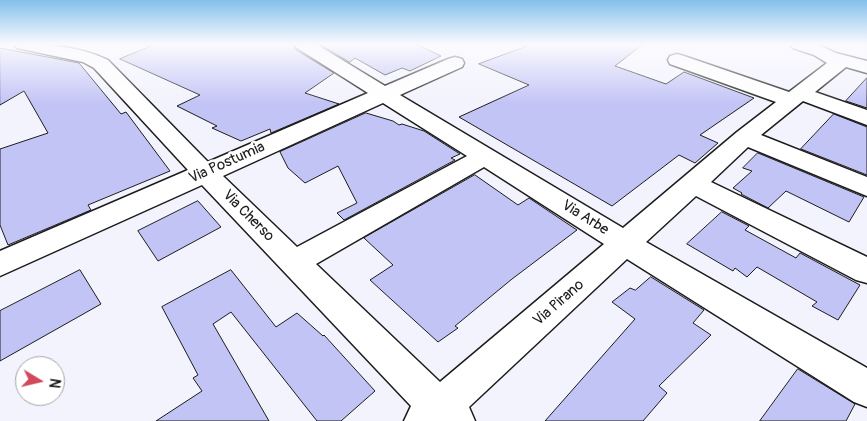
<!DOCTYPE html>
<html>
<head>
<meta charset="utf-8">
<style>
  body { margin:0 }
  #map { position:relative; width:867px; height:421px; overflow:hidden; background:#f3f3fd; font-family:Pangolin,sans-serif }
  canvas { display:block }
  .north { position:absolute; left:15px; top:356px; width:50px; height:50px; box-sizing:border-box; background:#fff; border:1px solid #a4a4a4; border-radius:50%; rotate:99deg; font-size:14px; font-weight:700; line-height:20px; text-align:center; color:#1c1c1c }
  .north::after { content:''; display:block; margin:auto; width:18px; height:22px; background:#d1495b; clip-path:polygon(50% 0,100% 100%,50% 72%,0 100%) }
</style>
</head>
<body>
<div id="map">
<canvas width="867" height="421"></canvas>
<div class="north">N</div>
</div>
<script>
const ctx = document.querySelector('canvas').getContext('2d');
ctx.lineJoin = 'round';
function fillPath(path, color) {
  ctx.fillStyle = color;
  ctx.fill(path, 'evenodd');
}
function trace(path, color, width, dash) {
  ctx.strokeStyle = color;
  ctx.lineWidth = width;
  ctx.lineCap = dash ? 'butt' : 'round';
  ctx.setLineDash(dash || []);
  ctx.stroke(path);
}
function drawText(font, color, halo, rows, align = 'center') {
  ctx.font = font + ' Pangolin,sans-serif';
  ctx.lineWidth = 5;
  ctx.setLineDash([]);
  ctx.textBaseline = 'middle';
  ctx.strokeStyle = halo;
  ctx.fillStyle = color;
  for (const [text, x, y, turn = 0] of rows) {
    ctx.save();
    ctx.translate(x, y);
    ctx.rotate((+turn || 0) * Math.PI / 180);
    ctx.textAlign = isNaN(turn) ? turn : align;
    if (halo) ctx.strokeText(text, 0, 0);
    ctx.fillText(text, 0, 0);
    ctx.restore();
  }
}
const building = new Path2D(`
  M156 44H292L296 50 334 73 305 93 339 104 271 133 270 129 241 141 212 128 217 126 177 106 200 95 120 59Z
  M320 44H416L441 56 410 71 402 68 385 75 355 58 350 62Z
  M533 44H643L615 66 666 84 684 72 754 98 700 135 718 143 695 163 679 155 612 206 459 117 529 85 479 64Z
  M0 48 79 63 121 114 126 112 170 171 88 205 91 210 8 245 0 225V149L48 133 24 91 0 105Z
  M867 78V108L846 101Z
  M366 113 393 121 399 125 402 124 424 131 460 154 451 158 455 160 344 220 337 213 357 203 338 166 305 183 288 168 280 152Z
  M834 114 867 127V175L801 149Z
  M758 153 864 197 849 222 786 191 768 208 741 194 742 193 733 188 752 171 743 168Z
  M475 175 518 205 529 198 577 230 512 279 455 326 458 328 438 342 370 280 393 265 364 238Z
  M198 201 221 227 158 261 138 231Z
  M722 212 749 226 745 230 796 258 800 253 860 285 838 320 812 306 817 302 757 267 747 277 735 268 733 271 687 244Z
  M80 270 101 304 0 361V311Z
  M231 270 276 327 297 313 323 336 324 335 375 391 341 421H317L231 312 213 324 269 421H156L202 391 193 378 198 375 162 307Z
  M651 277 704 310 693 323 711 335 659 386 667 393 643 421H545L635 319 612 302 630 288 635 290Z
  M798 369 855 404 846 421H760Z`);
fillPath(building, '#c3c4f6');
trace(building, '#1c1c1c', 1);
const minor = new Path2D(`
  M14 44C46 44 79 46 108 60L208 162 368 93 297 48 294 44H316L385 86 448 59 455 57 462 59 464 63 462 67 400 95 623 228 737 132 776 102 670 64 668 60 670 56 677 54 684 56 789 92 827 63 814 55 793 48 790 44H817L836 53 867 61V73L846 67 815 92 867 110V125L803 101 761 135 867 177V196L748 147 711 182 867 257V283L856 280 696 196 646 242 867 368V407L854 402 627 259 469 407 475 421H404L411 406 202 185 0 276V251L188 170 94 68 83 62 17 48ZM383 103 467 156 297 247 223 176ZM484 167 604 244 440 382 316 264Z`);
trace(minor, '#1c1c1c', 3);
fillPath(minor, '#fff');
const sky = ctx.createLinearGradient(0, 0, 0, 103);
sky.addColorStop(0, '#83c0eb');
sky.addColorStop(0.43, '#fafafe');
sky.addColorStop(1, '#fafafe00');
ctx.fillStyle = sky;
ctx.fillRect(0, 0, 867, 103);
drawText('15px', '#1c1c1c', '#fff', [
  ["Via Postumia",227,163,-24],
  ["Via Cherso",248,216,45],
  ["Via Arbe",585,218,32],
  ["Via Pirano",559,303,-41]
]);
</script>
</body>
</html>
